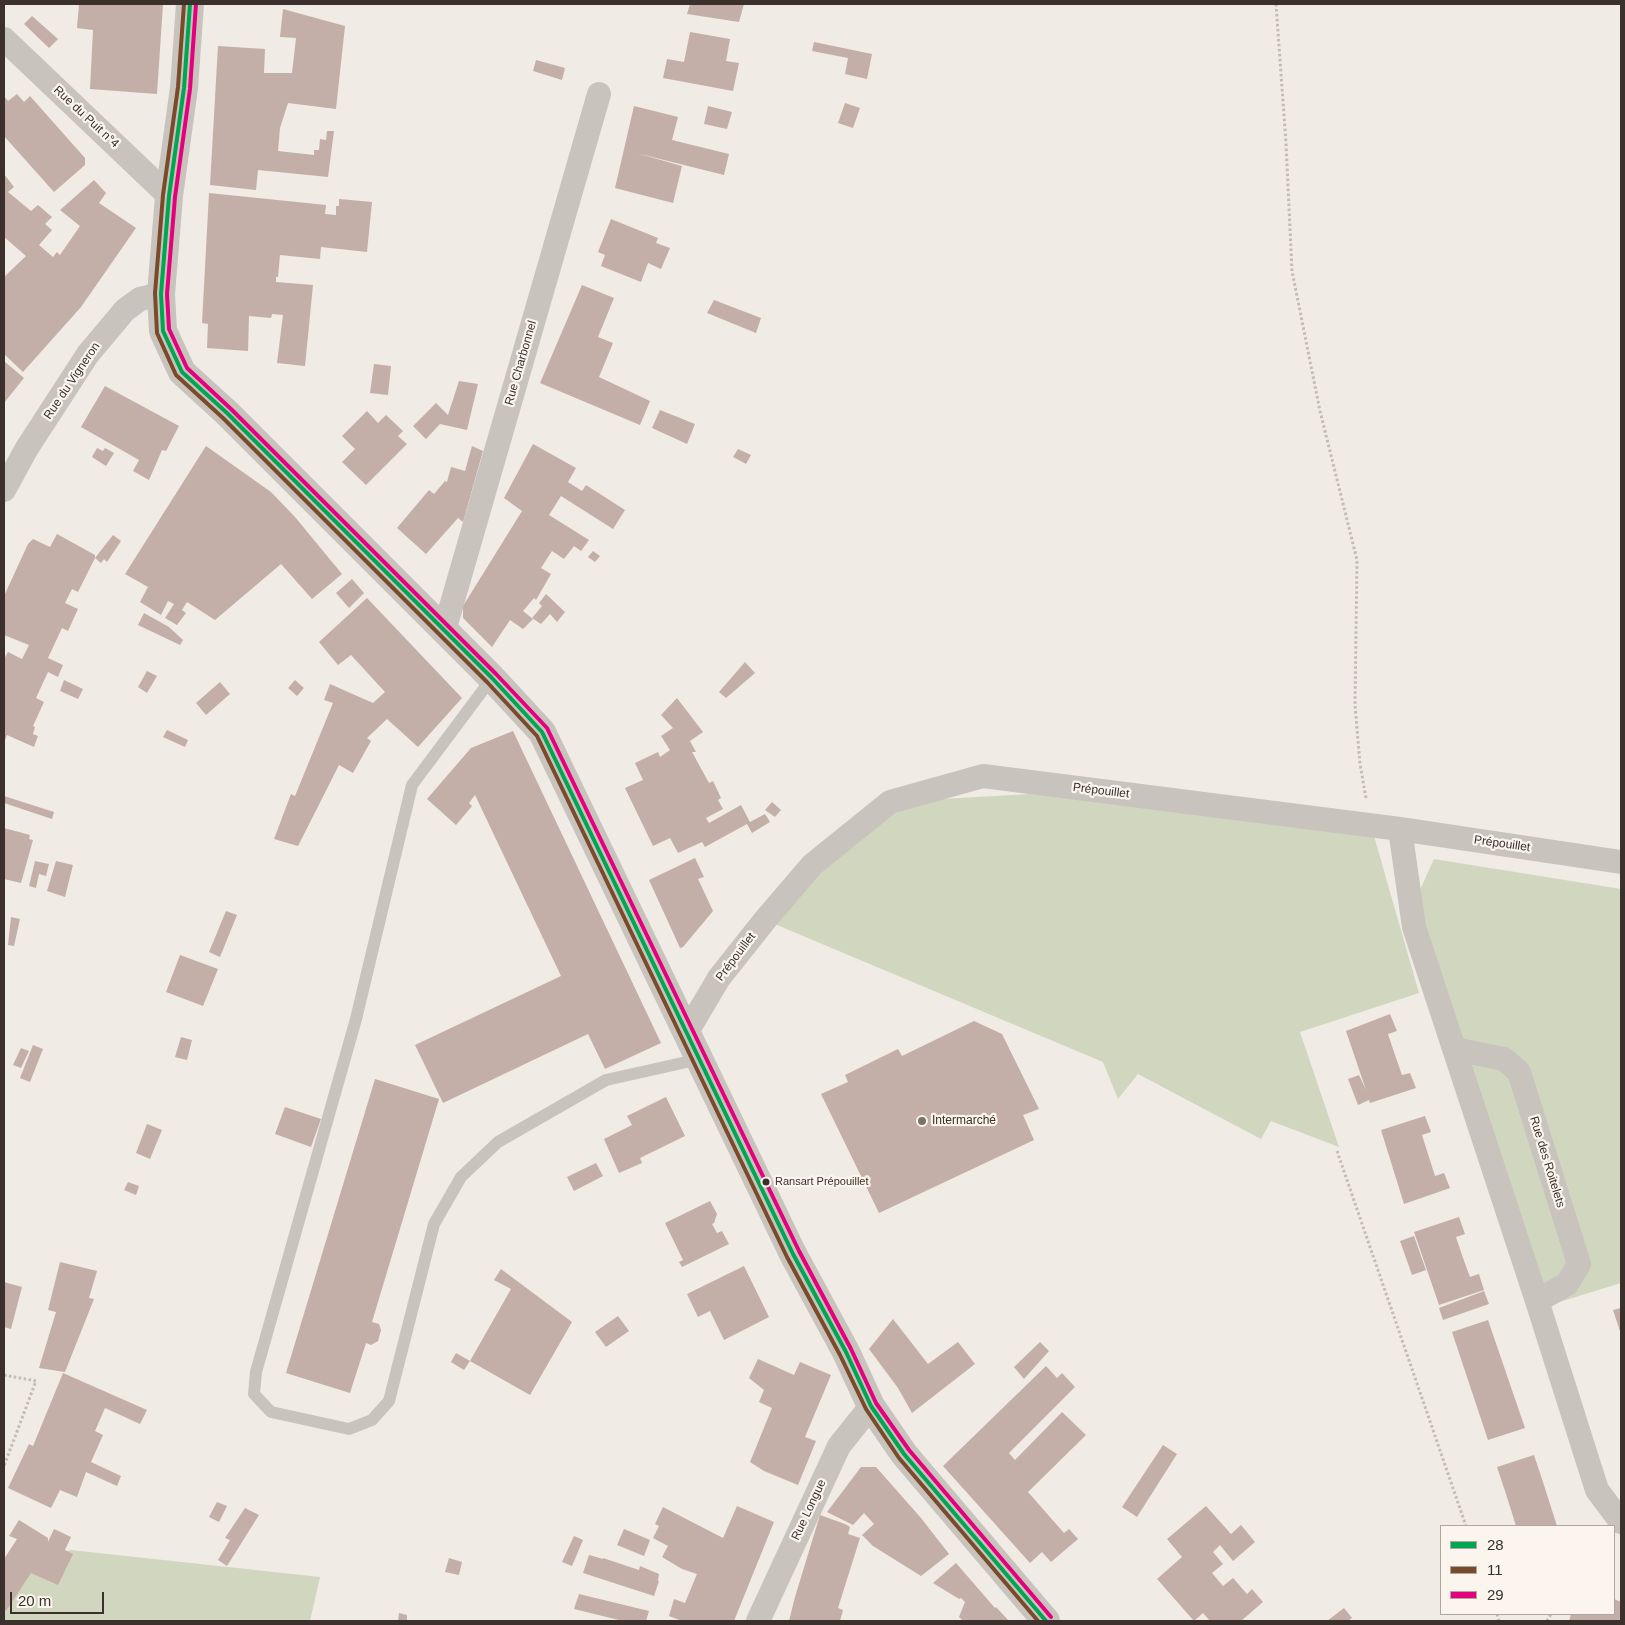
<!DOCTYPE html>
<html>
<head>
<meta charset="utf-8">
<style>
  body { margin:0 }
  #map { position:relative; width:1625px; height:1625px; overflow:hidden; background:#f0ebe5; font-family:Helvetica,sans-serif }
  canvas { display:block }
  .frame { position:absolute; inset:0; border:5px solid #3b302b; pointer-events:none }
  .legend { position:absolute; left:1440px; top:1525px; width:175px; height:90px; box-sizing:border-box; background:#fbf5ee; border:1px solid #aea6a0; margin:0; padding:6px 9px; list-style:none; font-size:15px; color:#3b302b }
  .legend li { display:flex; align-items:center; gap:10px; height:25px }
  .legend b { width:25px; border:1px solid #aea6a0 }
  .scale { position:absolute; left:10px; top:1592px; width:94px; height:22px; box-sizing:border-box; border:2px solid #3b302b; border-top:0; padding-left:6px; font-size:15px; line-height:18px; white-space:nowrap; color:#3b302b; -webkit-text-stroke:4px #fbf5ee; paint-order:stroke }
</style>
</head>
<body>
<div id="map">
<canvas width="1625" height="1625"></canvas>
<div class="frame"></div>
<ul class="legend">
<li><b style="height:6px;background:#00a651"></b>28</li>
<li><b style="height:6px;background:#7a4b2a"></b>11</li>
<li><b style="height:6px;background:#e5007d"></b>29</li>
</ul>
<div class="scale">20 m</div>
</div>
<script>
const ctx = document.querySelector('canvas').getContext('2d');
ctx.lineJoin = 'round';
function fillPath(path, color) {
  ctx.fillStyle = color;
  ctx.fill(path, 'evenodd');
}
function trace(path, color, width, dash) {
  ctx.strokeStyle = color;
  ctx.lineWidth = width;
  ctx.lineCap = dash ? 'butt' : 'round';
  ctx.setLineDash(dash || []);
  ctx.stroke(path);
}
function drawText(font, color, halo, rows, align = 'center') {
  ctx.font = font + ' Helvetica,sans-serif';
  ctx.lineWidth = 4.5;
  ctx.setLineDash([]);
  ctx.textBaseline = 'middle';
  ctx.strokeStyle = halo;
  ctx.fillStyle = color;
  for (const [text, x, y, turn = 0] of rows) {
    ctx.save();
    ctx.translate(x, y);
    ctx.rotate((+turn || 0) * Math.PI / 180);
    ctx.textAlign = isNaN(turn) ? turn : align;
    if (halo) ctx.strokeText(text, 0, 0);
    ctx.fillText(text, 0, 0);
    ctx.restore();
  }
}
fillPath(new Path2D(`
  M1030 794 1374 836 1419 993 1300 1032 1339 1147 1271 1121 1261 1139 1138 1074 1118 1099 1103 1062 765 920 890 802Z
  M1434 859 1621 889V1283L1540 1308 1411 910Z
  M71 1550 320 1577 310 1621H4V1571Z`), '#d1d6bf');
fillPath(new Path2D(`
  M79 4H163L157 94 90 89 93 30 77 28Z
  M690 4H744L739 22 687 14Z
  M283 9 345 26 336 109 288 103 280 128 278 151 314 155V150H319L320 139 326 140 327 131H334L328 177 258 170 256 190 210 185 218 46 265 49 264 73H292L296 38 280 37Z
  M32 16 58 39 49 48 24 24Z
  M690 32 730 39 726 61 739 63 733 91 663 78 667 59 684 62Z
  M814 42 872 54 867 79 845 74 848 58 812 51Z
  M536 60 565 68 562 80 533 71Z
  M17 94 24 102 30 96 85 158V165L54 192 4 136V96L8 101Z
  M845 103 860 108 853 128 838 123Z
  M634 106 678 117 672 140 729 154 724 175 636 153 682 166 673 203 615 188Z
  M708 106 732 112 727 129 704 124Z
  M4 174 14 187 8 192 31 211 38 205 52 217 45 224 52 230 39 245 53 257 57 252 60 255 80 226 60 210 94 180 106 193 99 203 136 228 81 307 23 372 4 354V296L5 294 4 293V277L26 256 4 237Z
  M209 193 326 205 325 214 336 215V206H339V199L372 202 367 252 321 247 320 259 280 255 278 277H276V282L313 285 305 366 277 363 283 315 272 314 271 318 249 316 248 351 207 348 208 324 202 323Z
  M611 219 658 238 656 243 670 248 661 269 648 263 641 282 601 266 605 255 598 252Z
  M582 285 614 298 598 337 613 343 599 377 650 401 640 425 540 383Z
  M714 300 761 318 756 333 707 313Z
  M4 361 24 378 4 403Z
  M374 364 391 366 388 395 370 393Z
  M459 381 478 384 467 430 440 424 426 439 413 426 436 403 448 415Z
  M105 386 179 426 166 451 162 450 149 480 133 471 139 460 81 427Z
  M660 410 695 424 687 444 652 428Z
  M367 411 378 423 386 415 403 431 398 436 407 444 366 485 342 462 355 449 342 436Z
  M533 444 576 468 568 482 582 491 586 485 625 510 613 529 561 496 549 515 589 540 581 551 574 546 564 559 552 551 541 568 551 574 536 600 534 598 523 611 533 619 523 629 510 620 492 647 463 618V606L522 511 504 498Z
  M206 446 271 492 295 517 342 574 312 599 281 564 215 620 187 602 182 610 186 613 177 625 165 618 174 604 168 601 161 615 140 602 148 587 125 574Z
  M472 446 483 451 463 522 458 518 426 554 397 528 429 490 434 494 445 481 447 482 451 467 465 471Z
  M97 448 103 451 105 448 114 453 106 466 92 457Z
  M738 449 751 455 746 464 733 457Z
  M57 534 95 555V558L78 592 72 589 65 603 78 609 68 631 62 628 48 658 63 665 58 677 48 672 36 698 44 702 33 726 35 727 33 734 38 736 34 747 7 735 4 743V659L8 652 22 659 29 645 4 635V596L28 544 33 539 50 547Z
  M113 535 121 541 107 562 104 559 101 563 95 558Z
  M593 551 600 556 595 562 588 557Z
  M352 579 364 593 349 608 336 593Z
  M546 594 565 612 557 622 550 614 541 624 532 618 542 606 539 603Z
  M367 598 462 698 418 747 387 719 367 738 371 741 353 773 339 765 298 846 274 839 291 794 295 796 333 703 324 700 330 684 373 703 385 692 351 655 338 665 319 642Z
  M144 613 169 627 183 640 180 645 138 625Z
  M745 662 755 673 726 698 719 692Z
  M147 671 157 676 147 693 138 687Z
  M64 680 83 689 78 699 60 691Z
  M295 680 304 688 297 696 288 688Z
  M220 682 230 694 206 715 196 703Z
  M677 698 703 732 690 741 696 752H692L709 783 713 781 721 798 718 800 723 809 706 818 709 823 741 805 750 822 765 814 770 822 752 833 747 824 705 847 702 842 678 853 670 838 653 846 625 788 643 780 635 763 658 752 660 757 670 750 661 736 673 728 661 715Z
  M167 730 188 740 185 747 163 737Z
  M513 731 661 1043 605 1069 588 1034 443 1103 415 1045 561 976 475 795 469 803 472 806 456 825 427 799 471 748Z
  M4 796 54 812 52 819 4 803Z
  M772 802 781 810 775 817 765 810Z
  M4 828 30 835 29 839 33 840 21 883 4 879Z
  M695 858 704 877 698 879 713 911 683 947 680 948 649 880Z
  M35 861 49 864 46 876 39 874 36 888 29 886Z
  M56 861 73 865 65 897 47 891Z
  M226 911 237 915 220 957 209 952Z
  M11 917 20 919 14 946 8 945Z
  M180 955 218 969 203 1006 166 992Z
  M1390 1014 1397 1031 1388 1034 1395 1055 1402 1075 1410 1073 1416 1088 1370 1103 1369 1100 1358 1105 1348 1079 1359 1075 1366 1090 1346 1031Z
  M974 1021 1002 1034 1039 1109 1023 1115 1034 1140 879 1213 821 1094 848 1082 845 1075 898 1049 902 1056Z
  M181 1037 192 1040 187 1060 175 1057Z
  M33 1045 43 1049 30 1082 20 1078Z
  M21 1048 29 1051 21 1068 13 1065Z
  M375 1079 439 1099 372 1322 379 1324 381 1330 378 1341 371 1345 366 1343 350 1393 286 1373Z
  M666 1097 685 1136 640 1158 642 1163 619 1173 604 1139 632 1125 627 1116Z
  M285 1107 321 1119 311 1147 275 1134Z
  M1425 1116 1431 1132 1422 1135 1435 1176 1444 1173 1450 1188 1404 1204 1381 1130Z
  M147 1124 162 1130 150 1159 136 1153Z
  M596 1163 603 1176 574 1191 567 1177Z
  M128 1182 139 1186 136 1195 124 1190Z
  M710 1201 717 1214 714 1223 712 1224 717 1233 722 1231 729 1244 682 1267 679 1262 683 1260 665 1223Z
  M1459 1217 1465 1234 1456 1237 1463 1258 1470 1277 1479 1274 1484 1290 1439 1305 1414 1232Z
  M1414 1236 1426 1270 1412 1275 1400 1241Z
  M60 1262 97 1271 89 1298 94 1299 65 1372 39 1368 56 1312 48 1310Z
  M744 1266 769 1317 724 1340 710 1311 698 1317 687 1294Z
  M501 1269 572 1322 530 1395 470 1361 511 1289 494 1280Z
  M4 1282 22 1287 11 1329 4 1327Z
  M1484 1291 1489 1304 1443 1320 1439 1308Z
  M1621 1308V1334L1613 1310Z
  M618 1316 629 1331 606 1347 595 1332Z
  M893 1319 928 1364 958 1342 975 1364 912 1413 898 1388 869 1349Z
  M1488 1320 1525 1428 1488 1440 1452 1332Z
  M1040 1342 1049 1351 1024 1379 1014 1367Z
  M456 1353 470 1361 464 1370 451 1362Z
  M758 1359 794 1375 800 1362 831 1375 805 1437 816 1441 798 1485 764 1471 750 1462 772 1408 759 1402 764 1390 749 1378Z
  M1046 1366 1057 1378 1062 1373 1075 1387 1009 1453 1015 1460 1062 1412 1086 1435 1028 1492 1064 1533 1069 1529 1078 1539 1051 1562 1042 1552 1030 1563 943 1466Z
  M63 1373 147 1410 140 1424 105 1408 95 1431 103 1435 91 1462 121 1476 117 1486 86 1472 77 1497 60 1490 51 1508 8 1488 29 1444 33 1446Z
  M1163 1445 1177 1454 1137 1517 1122 1507Z
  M1534 1455 1543 1482 1557 1526H1516L1506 1494 1497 1467Z
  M861 1467H876L921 1518 949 1554 921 1576 873 1546 862 1535 874 1524 864 1513 853 1525 827 1512Z
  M217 1502 227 1506 219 1522 209 1517Z
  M737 1506 774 1522 734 1621H682L669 1616 674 1599 685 1603 697 1574 682 1569 662 1557 668 1546 653 1538 659 1526 655 1524 663 1507 723 1538Z
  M1206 1506 1231 1534 1241 1525 1255 1542 1233 1561 1220 1545 1213 1552 1223 1564 1212 1573 1223 1586 1233 1578 1247 1594 1252 1589 1263 1602 1241 1621 1232 1620 1230 1621H1210L1203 1613 1194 1621 1157 1579 1182 1557 1167 1539Z
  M245 1508 259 1515 227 1566 218 1560 230 1540 225 1538Z
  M820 1515 845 1524 850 1527 848 1534 860 1538 838 1608 843 1610 840 1621H789L795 1597Z
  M19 1520 48 1538V1542L54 1529 71 1537 65 1550 73 1554 58 1585 31 1573 6 1611 4 1609V1559L17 1539 9 1536Z
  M624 1529 650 1540 644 1556 617 1545Z
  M574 1536 583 1540 572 1566 562 1562Z
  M589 1555 603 1559V1558L639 1570 640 1566 659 1574 658 1581H659L654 1596 583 1573Z
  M449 1558 462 1562 459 1575 445 1572Z
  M956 1563 995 1608 996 1607 1009 1621H963L959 1617 965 1602 961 1598 959 1599 933 1583Z
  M579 1594 649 1611 646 1621H623L574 1609Z
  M1614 1599 1621 1602V1621H1569L1571 1614H1614Z
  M1344 1608 1352 1618 1348 1621H1327Z
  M399 1613 407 1615V1621H398Z`), '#c3afa7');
trace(new Path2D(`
  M1276 4 1286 143 1292 271 1320 411 1357 560 1355 705 1360 764 1366 798
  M1337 1151 1466 1526
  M4 1375 36 1381 4 1466
  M1497 1614 1499 1621
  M1547 1621 1551 1614`), '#c2bbb6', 3, [2.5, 2.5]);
trace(new Path2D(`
  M492 678 412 785 356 1019 256 1372 254 1394 271 1412 349 1429 372 1420 389 1401 434 1224 461 1177 498 1142 606 1080 700 1059`), '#c9c3be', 12);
trace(new Path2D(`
  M4 39 169 196
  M4 490 27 448 88 354 125 310 140 299 161 294
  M444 631 599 94
  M1400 829 1414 927 1537 1301 1597 1490 1621 1522
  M687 1032 719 978 765 920 812 865 890 802 983 776 1400 829 1621 862
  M1454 1049 1504 1059 1519 1072 1579 1264 1567 1284 1537 1301
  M758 1621 839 1446 871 1406`), '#c9c3be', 24);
trace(new Path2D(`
  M190 4 184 88 169 196 161 294 163 331 182 372 227 413 492 678 542 732 793 1254 846 1352 871 1406 904 1454 1046 1621`), '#c9c3be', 28);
trace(new Path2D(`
  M190 4 184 88 169 196 161 294 163 331 182 372 227 413 492 678 542 732 793 1254 846 1352 871 1406 904 1454 1046 1621`), '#00a651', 4);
trace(new Path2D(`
  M184 4 178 87 163 195 155 293 157 333 176 375 223 418 487 682 537 736 787 1257 840 1355 866 1409 899 1458 1038 1621`), '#7a4b2a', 4);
trace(new Path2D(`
  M196 4 190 89 175 197 167 294 169 329 187 368 231 409 496 674 547 728 799 1251 851 1349 876 1403 909 1450 1051 1617`), '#e5007d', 4);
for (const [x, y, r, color] of [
  [922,1121,5,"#7a716c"],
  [766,1182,4.5,"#3b302b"]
]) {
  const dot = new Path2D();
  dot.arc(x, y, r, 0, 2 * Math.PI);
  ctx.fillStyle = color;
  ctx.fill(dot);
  trace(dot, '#fbf5ee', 2);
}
drawText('11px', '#3b302b', '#fbf5ee', [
  ["Ransart Prépouillet",775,1182]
], 'left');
drawText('12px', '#3b302b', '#fbf5ee', [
  ["Rue du Puit n°4",86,117,43],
  ["Rue Charbonnel",521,363,-74],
  ["Rue du Vigneron",72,381,-56],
  ["Prépouillet",1101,791,7],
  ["Prépouillet",1502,844,8],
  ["Prépouillet",736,957,-53],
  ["Rue des Roitelets",1547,1162,73],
  ["Rue Longue",809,1510,-65]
]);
drawText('12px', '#3b302b', '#fbf5ee', [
  ["Intermarché",932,1121]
], 'left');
</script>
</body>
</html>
